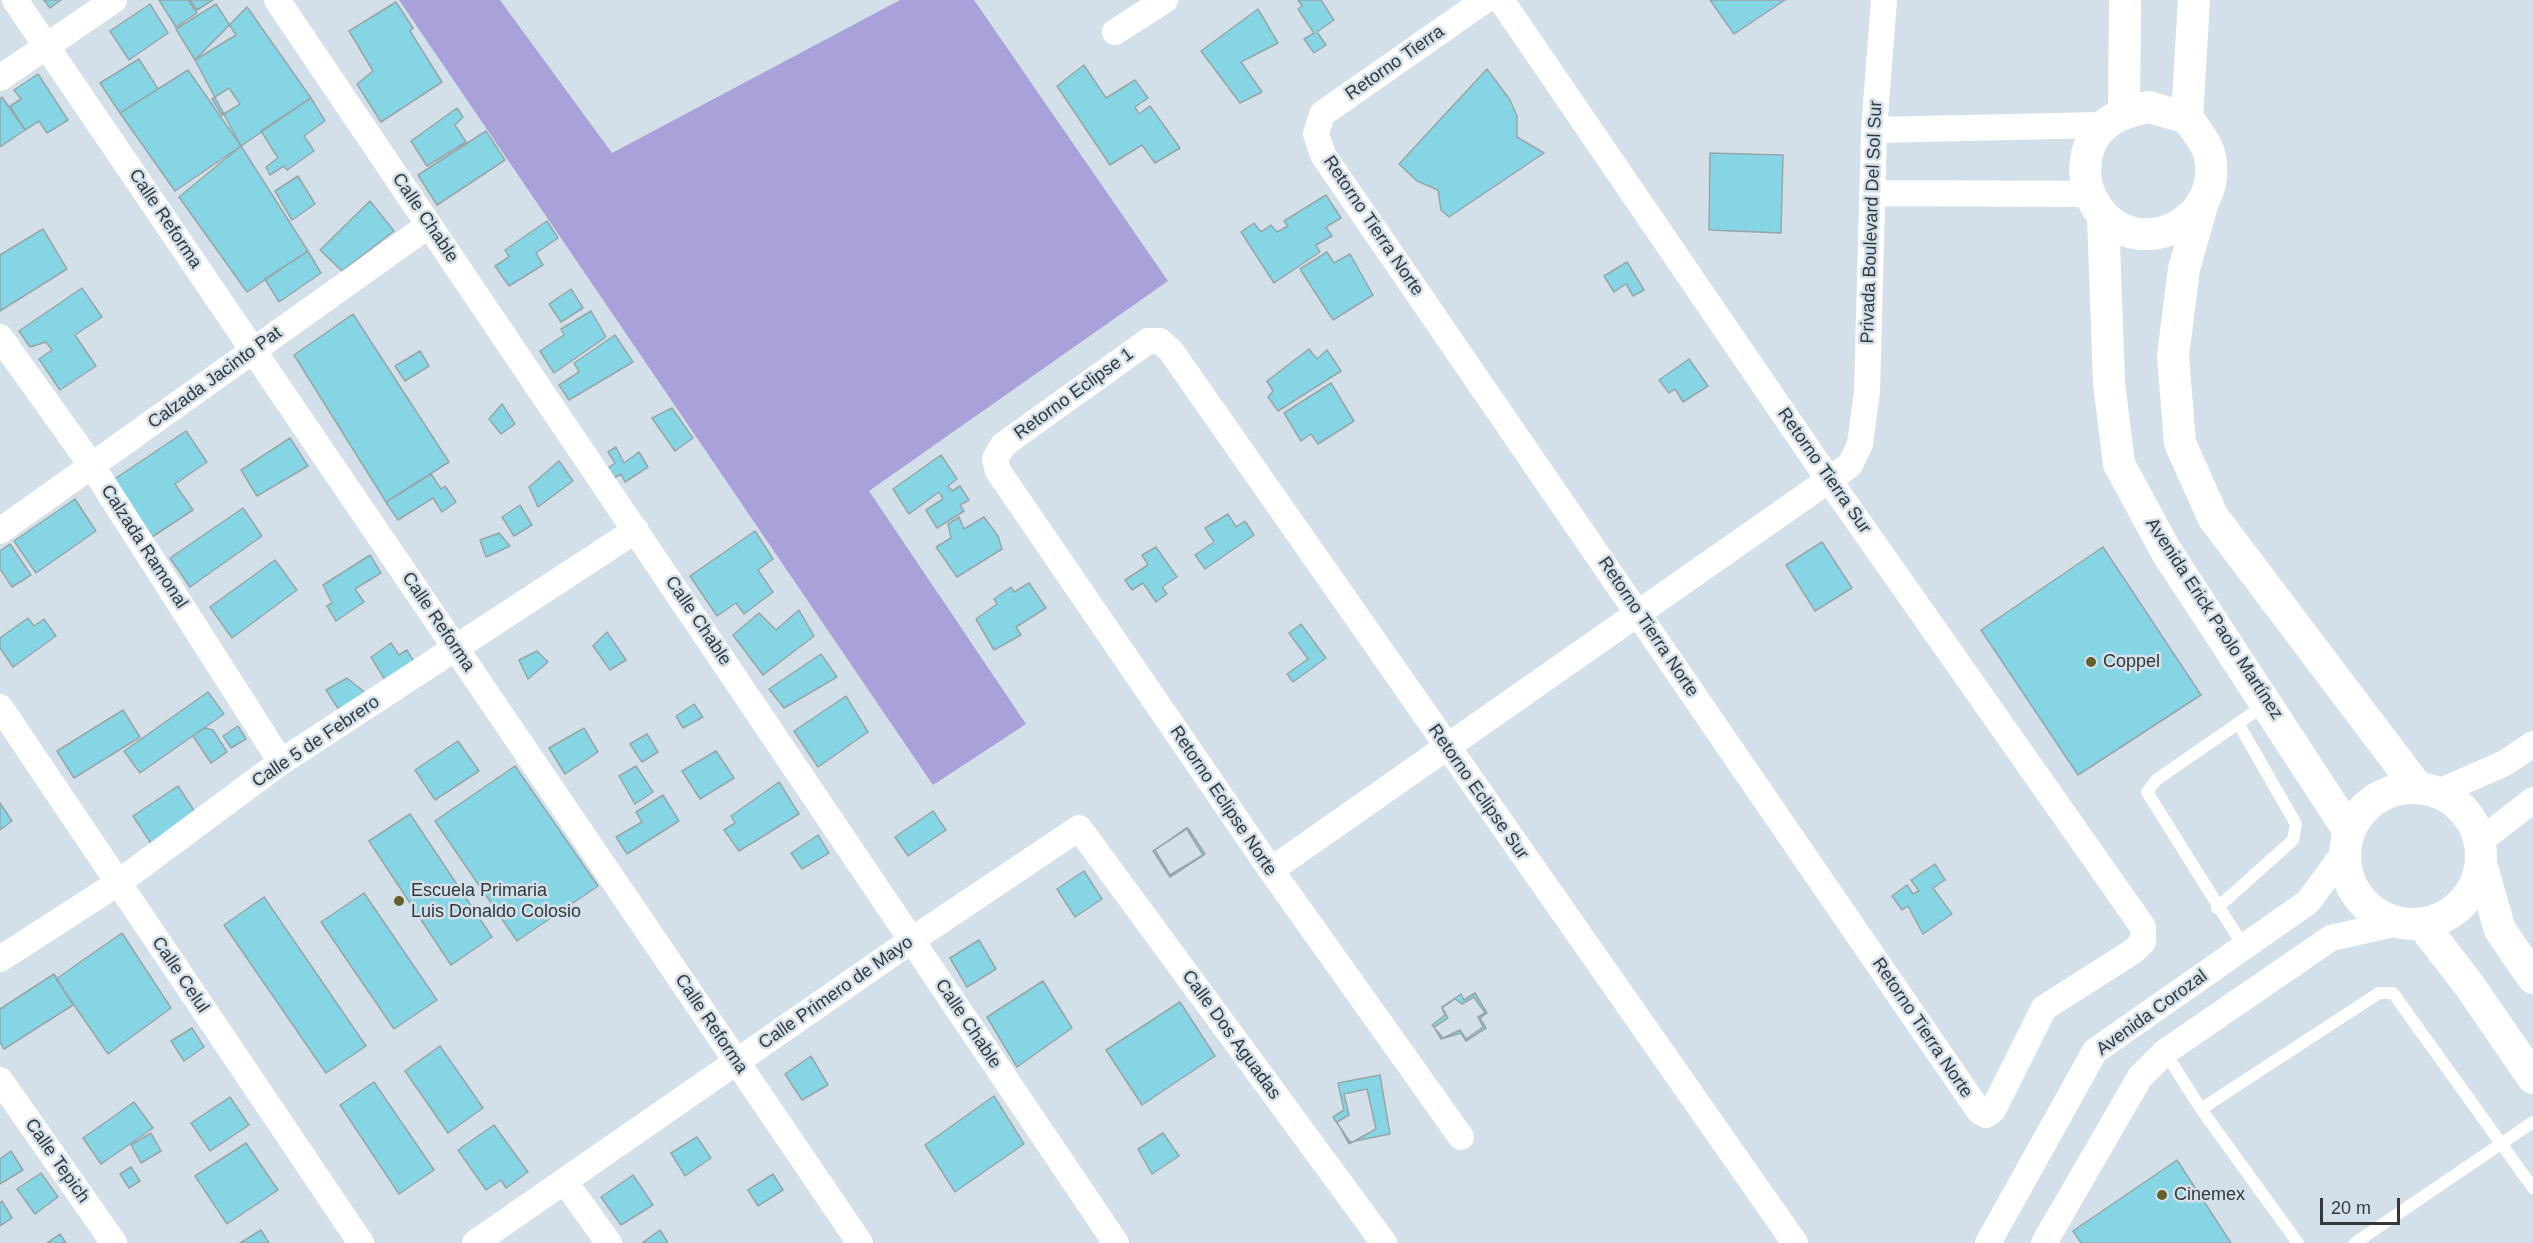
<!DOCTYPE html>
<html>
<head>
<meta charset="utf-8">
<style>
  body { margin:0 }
  #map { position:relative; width:2533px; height:1243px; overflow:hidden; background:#d4e0e9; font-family:Arial,sans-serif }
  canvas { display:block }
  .scale { position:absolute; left:2320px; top:1198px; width:80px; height:27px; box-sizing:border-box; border:3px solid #33383b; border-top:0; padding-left:8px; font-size:18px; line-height:21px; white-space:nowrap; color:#33383b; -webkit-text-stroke:4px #d4e0e9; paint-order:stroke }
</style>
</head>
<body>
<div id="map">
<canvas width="2533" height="1243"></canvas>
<div class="scale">20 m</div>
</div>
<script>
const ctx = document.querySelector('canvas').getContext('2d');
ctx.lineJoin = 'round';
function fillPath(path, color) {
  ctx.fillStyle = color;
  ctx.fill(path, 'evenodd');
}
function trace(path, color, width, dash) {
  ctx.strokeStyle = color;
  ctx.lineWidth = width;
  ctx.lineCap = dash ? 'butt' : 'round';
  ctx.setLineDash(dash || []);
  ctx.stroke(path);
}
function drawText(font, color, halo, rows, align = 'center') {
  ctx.font = font + ' Arial,sans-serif';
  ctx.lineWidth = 5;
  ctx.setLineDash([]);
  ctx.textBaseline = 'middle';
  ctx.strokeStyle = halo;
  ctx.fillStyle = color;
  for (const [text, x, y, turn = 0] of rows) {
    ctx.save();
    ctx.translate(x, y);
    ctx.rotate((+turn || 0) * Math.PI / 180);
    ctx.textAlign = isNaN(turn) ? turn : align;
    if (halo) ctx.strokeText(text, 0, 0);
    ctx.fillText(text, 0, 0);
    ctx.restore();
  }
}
fillPath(new Path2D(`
  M399 0H500L612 153 900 0H974L1168 281 869 491 1026 724 933 785Z`), '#a9a1d9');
const building = new Path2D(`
  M44 0H61L50 8Z
  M159 0H188L197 13 176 27Z
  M190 0H213L197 10Z
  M1298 0H1321L1334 20 1317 32 1326 45 1314 53 1304 39 1314 33 1298 9 1302 6Z
  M1710 0H1785L1734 34Z
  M396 2 413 28 410 31 442 82 381 122 357 84 373 71 349 31Z
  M150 4 168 33 129 60 110 31Z
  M216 4 236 35 195 60 176 29Z
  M247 7 311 98 241 146 195 60Z
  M1258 9 1278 43 1241 62 1262 92 1240 103 1201 51Z
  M139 59 158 89 120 113 100 83Z
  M1084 65 1106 98 1135 80 1148 98 1135 107 1139 114 1150 106 1180 148 1155 163 1142 145 1110 165 1057 86Z
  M1487 69 1510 100 1517 116V137L1544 153 1449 217 1441 210 1438 190 1417 181 1399 164Z
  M188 70 241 146 175 191 120 113Z
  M38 74 68 120 47 133 39 121 25 130 10 106 21 99 14 90Z
  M229 88 240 104 222 115 212 99Z
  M2 97 25 130 0 147V99Z
  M311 98 325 121 304 136 314 151 287 170 284 166 270 175 266 167 278 158 261 131Z
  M457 108 463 117 455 125 466 142 427 166 411 141Z
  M486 131 505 160 437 205 418 175Z
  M241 146 308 251 247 292 179 197Z
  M1710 153 1783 155 1781 233 1709 230Z
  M298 176 315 204 292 220 275 191Z
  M1326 195 1341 218 1326 227 1332 236 1316 245 1320 252 1274 283 1241 232 1254 223 1261 232 1271 225 1277 232 1288 226 1284 221Z
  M370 201 394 231 342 271 320 250Z
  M547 221 558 238 536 253 543 265 509 286 495 266 509 257 505 250Z
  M43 229 67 269 0 311V255Z
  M308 251 321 273 279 302 265 279Z
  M1327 252 1334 263 1350 254 1373 295 1333 320 1300 269Z
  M1627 262 1644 290 1633 296 1626 284 1614 292 1604 276Z
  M82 288 102 317 75 335 96 366 60 390 39 359 52 350 46 342 30 347 19 331Z
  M571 289 583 308 561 322 549 304Z
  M591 311 606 337 554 373 540 351 564 335 561 329Z
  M353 314 449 462 386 502 294 355Z
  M615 335 633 362 569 400 559 385 579 372 574 363Z
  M1309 349 1317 359 1327 350 1341 371 1278 411 1268 397 1273 391 1267 381Z
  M420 351 429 366 405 381 395 366Z
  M1689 359 1708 386 1683 402 1675 389 1669 393 1659 380Z
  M1331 383 1354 421 1318 444 1311 434 1301 441 1284 413Z
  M502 404 515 424 501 434 489 419Z
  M672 408 693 438 675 451 652 418Z
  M186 431 207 462 175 484 193 510 152 537 113 480Z
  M290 438 308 466 257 496 241 470Z
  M616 447 624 463 639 452 648 467 625 482 621 474 614 478 607 469 615 463 608 452Z
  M941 455 957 479 948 486 952 491 960 486 969 500 960 505 964 511 937 528 926 510 943 499 939 492 909 514 893 489Z
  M559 461 573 481 538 507 529 487Z
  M431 474 441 489 445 486 456 502 442 512 433 498 398 520 386 502Z
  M75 499 96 531 36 573 14 541Z
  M520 505 532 525 514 536 502 517Z
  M243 508 262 536 190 587 170 558Z
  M1228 514 1236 527 1245 521 1254 535 1205 569 1195 555 1214 542 1205 528Z
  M959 517 964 529 984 517 998 536 1002 549 957 577 936 547 951 538 948 524Z
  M755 531 773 559 758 570 773 592 744 614 736 603 717 616 690 576Z
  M499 533 510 546 486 557 480 540Z
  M1822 542 1852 588 1815 611 1786 565Z
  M10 544 31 575 12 587 0 569V551Z
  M1156 547 1177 577 1162 587 1167 594 1156 602 1143 583 1132 590 1125 580 1148 565 1142 555Z
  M2103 547 2201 695 2078 775 1981 630Z
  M370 555 381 573 355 589 364 602 336 621 327 606 332 603 323 585Z
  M275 560 297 590 232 638 210 607Z
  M1029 583 1046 608 1016 627 1021 635 994 650 976 619 997 604 994 599 1011 587 1014 592Z
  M799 610 814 636 763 675 733 635 759 613 776 630Z
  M28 618 34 626 44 619 56 636 13 667 0 648V638Z
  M1301 624 1326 658 1293 682 1287 674 1308 659 1289 633Z
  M607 632 626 660 610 670 593 646Z
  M391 643 399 655 407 650 417 667 388 685 371 657Z
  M537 651 548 662 528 679 519 660Z
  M821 654 837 677 784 708 769 689Z
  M347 678 369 696 341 713 326 690Z
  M208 692 224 714 140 773 124 751Z
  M846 696 868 732 818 767 794 731Z
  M694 704 703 717 683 728 676 716Z
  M123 710 140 737 74 778 57 751Z
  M238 726 246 739 231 748 223 736Z
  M205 728 213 730 227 752 211 763 193 736Z
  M584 728 598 752 565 774 549 748Z
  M647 734 658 752 642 762 630 744Z
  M458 741 479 771 435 800 415 770Z
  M716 751 734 778 700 799 682 771Z
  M515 766 598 886 517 941 435 821Z
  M636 766 653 792 635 804 619 776Z
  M779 782 799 814 739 851 724 830 735 823 731 816Z
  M178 786 197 815 152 845 133 816Z
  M663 795 679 821 627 854 616 837 642 822 636 812Z
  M0 803 12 821 0 830Z
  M933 811 946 830 908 856 895 837Z
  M410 814 492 937 451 965 369 841Z
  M1186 828 1203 855 1170 875 1155 850Z
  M1188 828 1205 854 1170 877 1153 851Z
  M818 835 829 853 802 869 791 853Z
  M1935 864 1945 880 1933 888 1952 914 1923 934 1908 906 1902 910 1892 896 1907 885 1913 894 1919 891 1911 880Z
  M1084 871 1102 899 1075 917 1057 889Z
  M364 893 437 1000 394 1029 321 922Z
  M264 897 366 1046 326 1073 224 925Z
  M122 933 171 1008 108 1054 56 979Z
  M979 940 996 969 967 987 950 958Z
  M54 974 73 1005 4 1049 0 1042V1009Z
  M1043 981 1072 1028 1017 1067 987 1017Z
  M1475 993 1487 1013 1480 1018 1486 1028 1466 1041 1461 1033 1441 1039 1434 1027 1448 1018 1442 1007 1461 994 1464 1000Z
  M1474 997 1485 1013 1478 1017 1483 1027 1466 1039 1460 1030 1443 1038 1432 1025 1445 1015 1442 1008 1455 999 1462 1004Z
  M1180 1002 1215 1056 1142 1105 1106 1050Z
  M192 1028 204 1047 184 1061 171 1041Z
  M440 1046 483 1108 448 1133 405 1071Z
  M811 1056 828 1085 802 1100 785 1074Z
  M1380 1075 1390 1134 1350 1142 1333 1117 1344 1110 1338 1083Z
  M374 1082 434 1170 399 1194 340 1105Z
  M1367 1089 1376 1129 1349 1144 1337 1122 1349 1115 1344 1094Z
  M994 1096 1024 1144 955 1192 925 1145Z
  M230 1097 249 1125 210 1151 191 1123Z
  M134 1102 153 1128 101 1164 83 1138Z
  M494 1125 528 1172 506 1188 501 1180 486 1190 458 1150Z
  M151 1133 161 1151 141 1163 131 1145Z
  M1163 1133 1179 1156 1152 1174 1138 1149Z
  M697 1137 711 1158 685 1176 671 1153Z
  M246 1143 278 1190 227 1224 195 1176Z
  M11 1151 23 1170 0 1184V1159Z
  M2177 1160 2231 1243H2081L2073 1231Z
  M131 1167 140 1181 129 1188 120 1174Z
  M41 1173 58 1197 35 1214 17 1189Z
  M773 1174 783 1190 758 1206 748 1190Z
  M633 1175 653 1205 621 1225 601 1197Z
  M2 1201 12 1218 0 1226V1203Z
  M261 1230 269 1243H240Z
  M660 1230 668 1243H642Z
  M60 1234 66 1243H47Z`);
fillPath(building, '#86d5e4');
trace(building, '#96a6a9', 1.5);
trace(new Path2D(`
  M2217 908 2293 840 2296 824 2238 723
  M2244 947 2147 792 2156 780 2266 704
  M2165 1052 2201 1109 2298 1243
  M2201 1109 2379 993H2393L2533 1188
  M2355 1243 2533 1122`), '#fff', 12);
trace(new Path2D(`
  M15 0 860 1243
  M277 0 1116 1243
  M1485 0 1322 114 1316 134 1323 155 1979 1111 1986 1115 1993 1110 2044 1008 2132 952 2143 942V927L1829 480 1501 0
  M1115 32 1165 0
  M0 78 114 0
  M1874 130 2103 125
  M1872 193 2089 194
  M0 337 92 466 281 762
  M0 531 429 225
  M0 707 361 1243
  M2439 792 2505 763 2533 744
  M2480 841 2533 800
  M1271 870 1850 465 1860 444 1867 392 1874 130 1884 0
  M0 959 118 883 281 762 636 530
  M0 1080 114 1243
  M1461 1137 1271 870 998 471 995 459 1003 445 1148 341H1160L1171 351 1795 1243
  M565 1182 609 1243
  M475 1243 912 940 1079 828 1384 1243
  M1988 1243 2095 1051 2308 902 2344 853
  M2044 1243 2140 1077 2165 1052 2331 938 2398 923`), '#fff', 26);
trace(new Path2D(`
  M2149 107 2187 118C2195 128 2205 141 2209 153 2227 222 2135 266 2096 206 2085 189 2083 173 2087 154 2094 123 2121 112 2149 107Z
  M2124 111 2125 0
  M2187 118 2194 0
  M2202 205 2184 269 2173 356 2180 443 2213 517 2417 787
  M2103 216 2109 383 2119 464 2166 551 2349 831
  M2345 856a68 68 0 1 1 136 0a68 68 0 1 1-136 0Z
  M2481 864 2500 930 2533 978
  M2422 924 2469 985 2533 1078`), '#fff', 32);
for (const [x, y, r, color] of [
  [2091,662,6,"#65602d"],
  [399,901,6,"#65602d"],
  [2162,1195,6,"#65602d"]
]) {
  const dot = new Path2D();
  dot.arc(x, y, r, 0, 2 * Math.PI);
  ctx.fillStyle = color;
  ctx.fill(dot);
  trace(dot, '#d4e0e9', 2);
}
drawText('18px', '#33383b', '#d4e0e9', [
  ["Retorno Tierra",1395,63,-35],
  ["Calle Chable",425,218,56],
  ["Calle Reforma",165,219,56],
  ["Privada Boulevard Del Sol Sur",1872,222,-88],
  ["Retorno Tierra Norte",1373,226,56],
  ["Calzada Jacinto Pat",215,378,-36],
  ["Retorno Eclipse 1",1074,394,-36],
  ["Retorno Tierra Sur",1824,471,55],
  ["Calzada Ramonal",144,547,57],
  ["Avenida Erick Paolo Martínez",2214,619,57],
  ["Calle Chable",698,621,56],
  ["Calle Reforma",438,622,56],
  ["Retorno Tierra Norte",1648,627,56],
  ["Calle 5 de Febrero",316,742,-34],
  ["Retorno Eclipse Sur",1478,792,55],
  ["Retorno Eclipse Norte",1223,801,56],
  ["Calle Celul",180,975,56],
  ["Calle Primero de Mayo",836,993,-35],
  ["Avenida Corozal",2152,1013,-36],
  ["Calle Reforma",711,1024,56],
  ["Calle Chable",968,1024,56],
  ["Retorno Tierra Norte",1922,1028,56],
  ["Calle Dos Aguadas",1231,1035,54],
  ["Calle Tepich",57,1161,55]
]);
drawText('18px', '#33383b', '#d4e0e9', [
  ["Coppel",2103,662],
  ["Escuela Primaria",411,891],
  ["Luis Donaldo Colosio",411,912],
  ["Cinemex",2174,1195]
], 'left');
</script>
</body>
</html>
